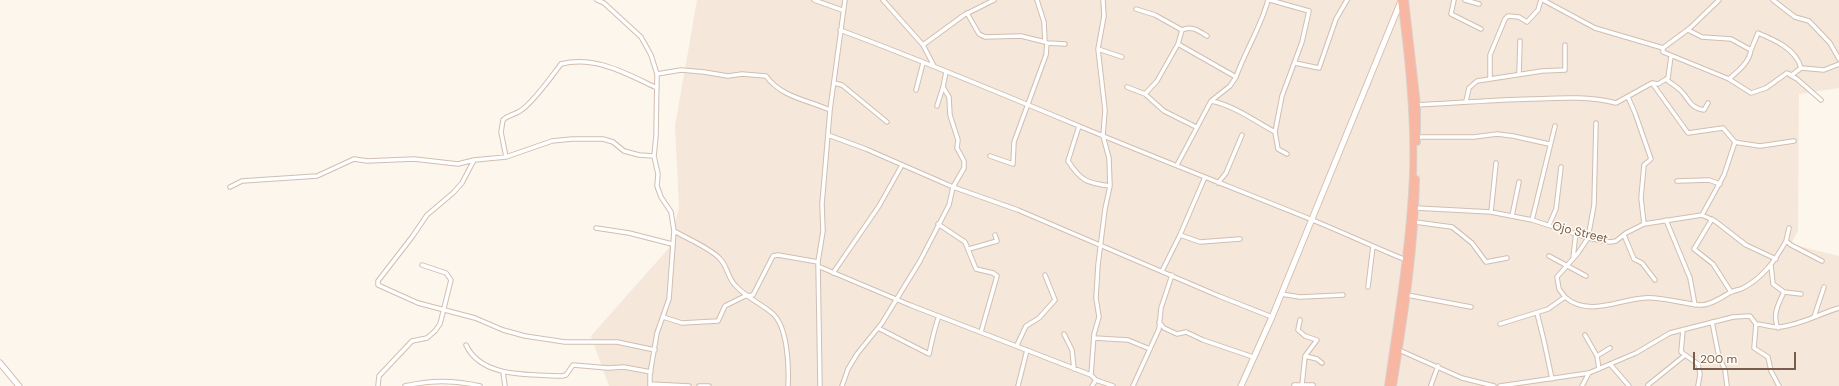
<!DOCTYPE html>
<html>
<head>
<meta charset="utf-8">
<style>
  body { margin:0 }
  #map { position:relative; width:1839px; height:386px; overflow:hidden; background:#fdf6ec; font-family:"DM Sans",sans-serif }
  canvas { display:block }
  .scale { position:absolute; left:1693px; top:352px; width:103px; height:18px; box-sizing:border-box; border:2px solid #7a5c4d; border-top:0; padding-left:5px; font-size:12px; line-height:14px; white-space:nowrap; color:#7a5c4d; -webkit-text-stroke:3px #fffaf3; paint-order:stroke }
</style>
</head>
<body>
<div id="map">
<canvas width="1839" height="386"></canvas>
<div class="scale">200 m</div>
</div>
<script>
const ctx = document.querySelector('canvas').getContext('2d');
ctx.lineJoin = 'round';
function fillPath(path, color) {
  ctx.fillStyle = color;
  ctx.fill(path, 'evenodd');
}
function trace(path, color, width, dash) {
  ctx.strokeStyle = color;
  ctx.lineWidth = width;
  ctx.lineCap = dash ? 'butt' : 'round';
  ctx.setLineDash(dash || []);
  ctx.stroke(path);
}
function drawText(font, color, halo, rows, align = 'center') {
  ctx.font = font + ' "DM Sans",sans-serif';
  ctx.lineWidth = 3;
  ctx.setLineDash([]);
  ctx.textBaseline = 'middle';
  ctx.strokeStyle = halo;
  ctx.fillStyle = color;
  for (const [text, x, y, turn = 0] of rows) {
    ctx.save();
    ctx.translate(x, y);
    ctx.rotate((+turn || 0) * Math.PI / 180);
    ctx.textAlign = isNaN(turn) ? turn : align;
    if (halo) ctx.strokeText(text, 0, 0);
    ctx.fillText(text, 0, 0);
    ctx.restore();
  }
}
fillPath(new Path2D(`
  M697 0H1839V88L1799 94 1798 231 1791 244 1839 256V386H609L591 336 668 249 679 208 675 126Z`), '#f5e8da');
const street = new Path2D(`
  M597 0 604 3 641 37 651 55 657 74 656 136 654 156 658 174 657 186 661 197 671 212 674 231 669 299 657 333 650 374V386
  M814 0 842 10
  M883 0 923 45 934 66
  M1270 0 1309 11 1302 42 1282 96 1275 132 1278 149 1287 154
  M1454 0 1451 14 1481 29
  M1465 0 1479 4
  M1543 0 1595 28 1663 48
  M1773 0 1795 17 1809 21 1830 43 1839 59
  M1136 9 1155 15 1182 30
  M967 13 979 34 985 37 1021 36 1045 42
  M840 30C921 60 1000 93 1079 126 1156 158 1233 188 1310 219 1342 232 1374 247 1406 260
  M1688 30 1702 37 1731 39 1751 50 1758 33C1775 40 1796 49 1801 68
  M1047 43 1065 44
  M1178 44 1157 81 1145 94 1164 111 1196 127
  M923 45 964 15 994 0
  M1663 48V52L1729 79 1751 93 1766 88 1787 73 1792 75 1801 68 1824 70 1839 64
  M1663 48 1690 28 1719 0
  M1098 49 1122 57
  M1295 63 1319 68 1336 19 1347 0
  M657 74 681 70 704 72 728 76 742 74 766 76C781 97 807 100 830 110
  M1519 74 1520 41
  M1790 75 1797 79 1821 100
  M1236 77C1245 51 1261 27 1268 0
  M1490 78V55L1505 19 1508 16 1519 17 1527 22 1538 10 1541 0
  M1666 79C1670 83 1676 86 1680 90 1689 98 1689 108 1704 110L1708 103
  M1729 79C1738 71 1749 63 1751 50
  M834 83 842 85 887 122
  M1652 83 1688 133 1723 128 1735 142 1740 143 1760 146 1794 141
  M1127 87 1145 94
  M916 90 923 63
  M1628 97 1635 113 1651 159 1644 165 1641 198 1644 224
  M1211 101C1233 105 1255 121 1275 132
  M1466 101 1469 88 1477 81 1542 71 1565 70V45
  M1417 105C1455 103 1493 100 1531 99 1560 98 1587 96 1616 103L1652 83 1658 84 1668 78 1671 56
  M937 106 943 87 946 72
  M1079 126 1068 161C1081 181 1087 183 1110 186
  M828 135 866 149 953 187 1018 210 1219 296 1272 317
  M1417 137H1474L1497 134 1513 136 1549 144
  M990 156 1013 164 1014 142 1046 55 1047 43 1045 42 1044 22 1037 0
  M506 157 501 132 503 120C508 115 514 115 520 111 533 103 551 77 561 64 595 55 627 74 657 88
  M474 160 462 183 453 193 427 215 412 237 378 281V285L418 303 475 318 503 330 525 336 565 342H617L655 350
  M1177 165 1211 101 1230 86 1236 77 1178 44 1182 30C1191 25 1199 31 1207 36
  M1677 181 1709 180 1720 184
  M1218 183 1226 173 1242 135
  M230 187 242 181 317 176 354 159 367 161 414 159 458 164 474 160 506 157 552 141 572 139H603L613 142 624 151 639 155 654 156
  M1416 208 1491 212 1532 220 1588 238 1610 242 1616 241 1626 233 1644 224 1702 215 1715 221 1746 245 1776 259
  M1491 212 1496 163
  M1702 215 1724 175 1735 142
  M1512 216 1519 182
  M1712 219 1694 249 1713 264 1731 292
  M1532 220 1555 126
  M1666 220 1690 278 1695 305
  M1415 222 1452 227 1472 243 1486 262 1507 258
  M938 224 965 242 976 269 993 273 997 276 981 332
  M1549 225 1556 209 1561 167
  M596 228 629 233 672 244
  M1789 228 1786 241 1791 245 1822 261
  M674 231C686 238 714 250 721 260 728 268 728 279 736 286 747 298 760 303 772 313 788 326 789 367 788 386
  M1180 235 1200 242 1240 239
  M1624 235 1634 259 1642 263 1655 280
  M969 249 997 241 995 235
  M1549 256 1586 276
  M1573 258 1576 232
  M1771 265 1773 284 1784 292C1778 304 1772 316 1778 328
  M820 267 910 305 1091 375 1096 380 1113 386
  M1162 271 1180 235 1205 177
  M833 273 879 206 902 165
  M1368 287 1373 246
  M1784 292 1801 294
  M1281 294 1300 297 1343 295
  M1407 295 1471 307
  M1565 297 1559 289 1557 277 1578 253 1588 238 1594 205 1596 123
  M1537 313 1544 341 1552 379
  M663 317 682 323 718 321 725 306 745 296 753 295 773 256 778 255 818 262
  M1814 317 1824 287
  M1300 320 1298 330 1305 336 1317 340 1305 356 1302 385
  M1159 322 1164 328 1177 334 1186 332 1203 340 1253 357
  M1712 322 1719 357 1725 370 1727 386
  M1500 324 1548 309 1565 297C1588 317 1618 300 1644 298 1659 296 1683 304 1699 305 1709 306 1721 298 1729 293 1733 291 1737 290 1741 289 1762 279 1775 261 1786 241
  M1756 324 1754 348 1768 357 1771 371 1779 386
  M878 328 929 354C932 341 934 329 939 316
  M1683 330 1681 352 1698 364 1700 374 1698 386
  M1064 334 1072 350 1074 369
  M1585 335 1597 356 1599 369
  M1095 338 1128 340 1150 349
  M466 345C482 379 531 374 562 376L566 375 573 365 608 368 624 367 651 372
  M1017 345 1026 326 1039 318 1055 300 1045 275
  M1399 350 1462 378 1494 386
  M1305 356 1317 359 1322 363
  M1597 356 1610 348
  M1610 364 1629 386
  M503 372 505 386
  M1091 375 1094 334 1099 317 1096 298 1098 265 1105 209 1110 186 1109 158 1103 136 1105 110 1098 49 1104 16 1103 0
  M650 384 689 386
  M1294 385H1313V386
  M1431 385 1438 366
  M1648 385 1684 356
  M378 386 379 376 412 341 427 338 435 331 440 324 451 280 446 273 422 265
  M405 386C429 380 455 380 480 386
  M699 386H709
  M820 386 818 262 823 231 822 204 830 110 845 0
  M842 386 848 369 857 354 882 323 920 261 949 205 953 187 964 168V161L957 148 958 140 950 115 949 97 943 87
  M1018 386 1027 350
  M1092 386 1096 380
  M1133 386 1159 329 1161 308 1172 275
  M1500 386 1589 373 1636 353 1670 333 1733 317 1750 316 1756 324C1764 324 1771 328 1780 327 1800 325 1819 314 1839 308
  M1582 386 1589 373`);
const secondary = new Path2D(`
  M0 363 19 386
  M1241 386 1272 317 1401 1`);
const highway = new Path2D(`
  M1405 0 1417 105V142
  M1388 386C1398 316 1410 246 1413 175 1415 117 1409 58 1401 0
  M1393 386C1404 317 1415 249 1416 179`);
trace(street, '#d1beb0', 5.5);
trace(secondary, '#d6c0b0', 7);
trace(highway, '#dad1cd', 8);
trace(street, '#fff', 3.5);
trace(secondary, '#fff', 5);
trace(highway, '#f7b7a3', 6);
drawText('12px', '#7a5c4d', '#fffaf3', [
  ["Ojo Street",1580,233,14]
]);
</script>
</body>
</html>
